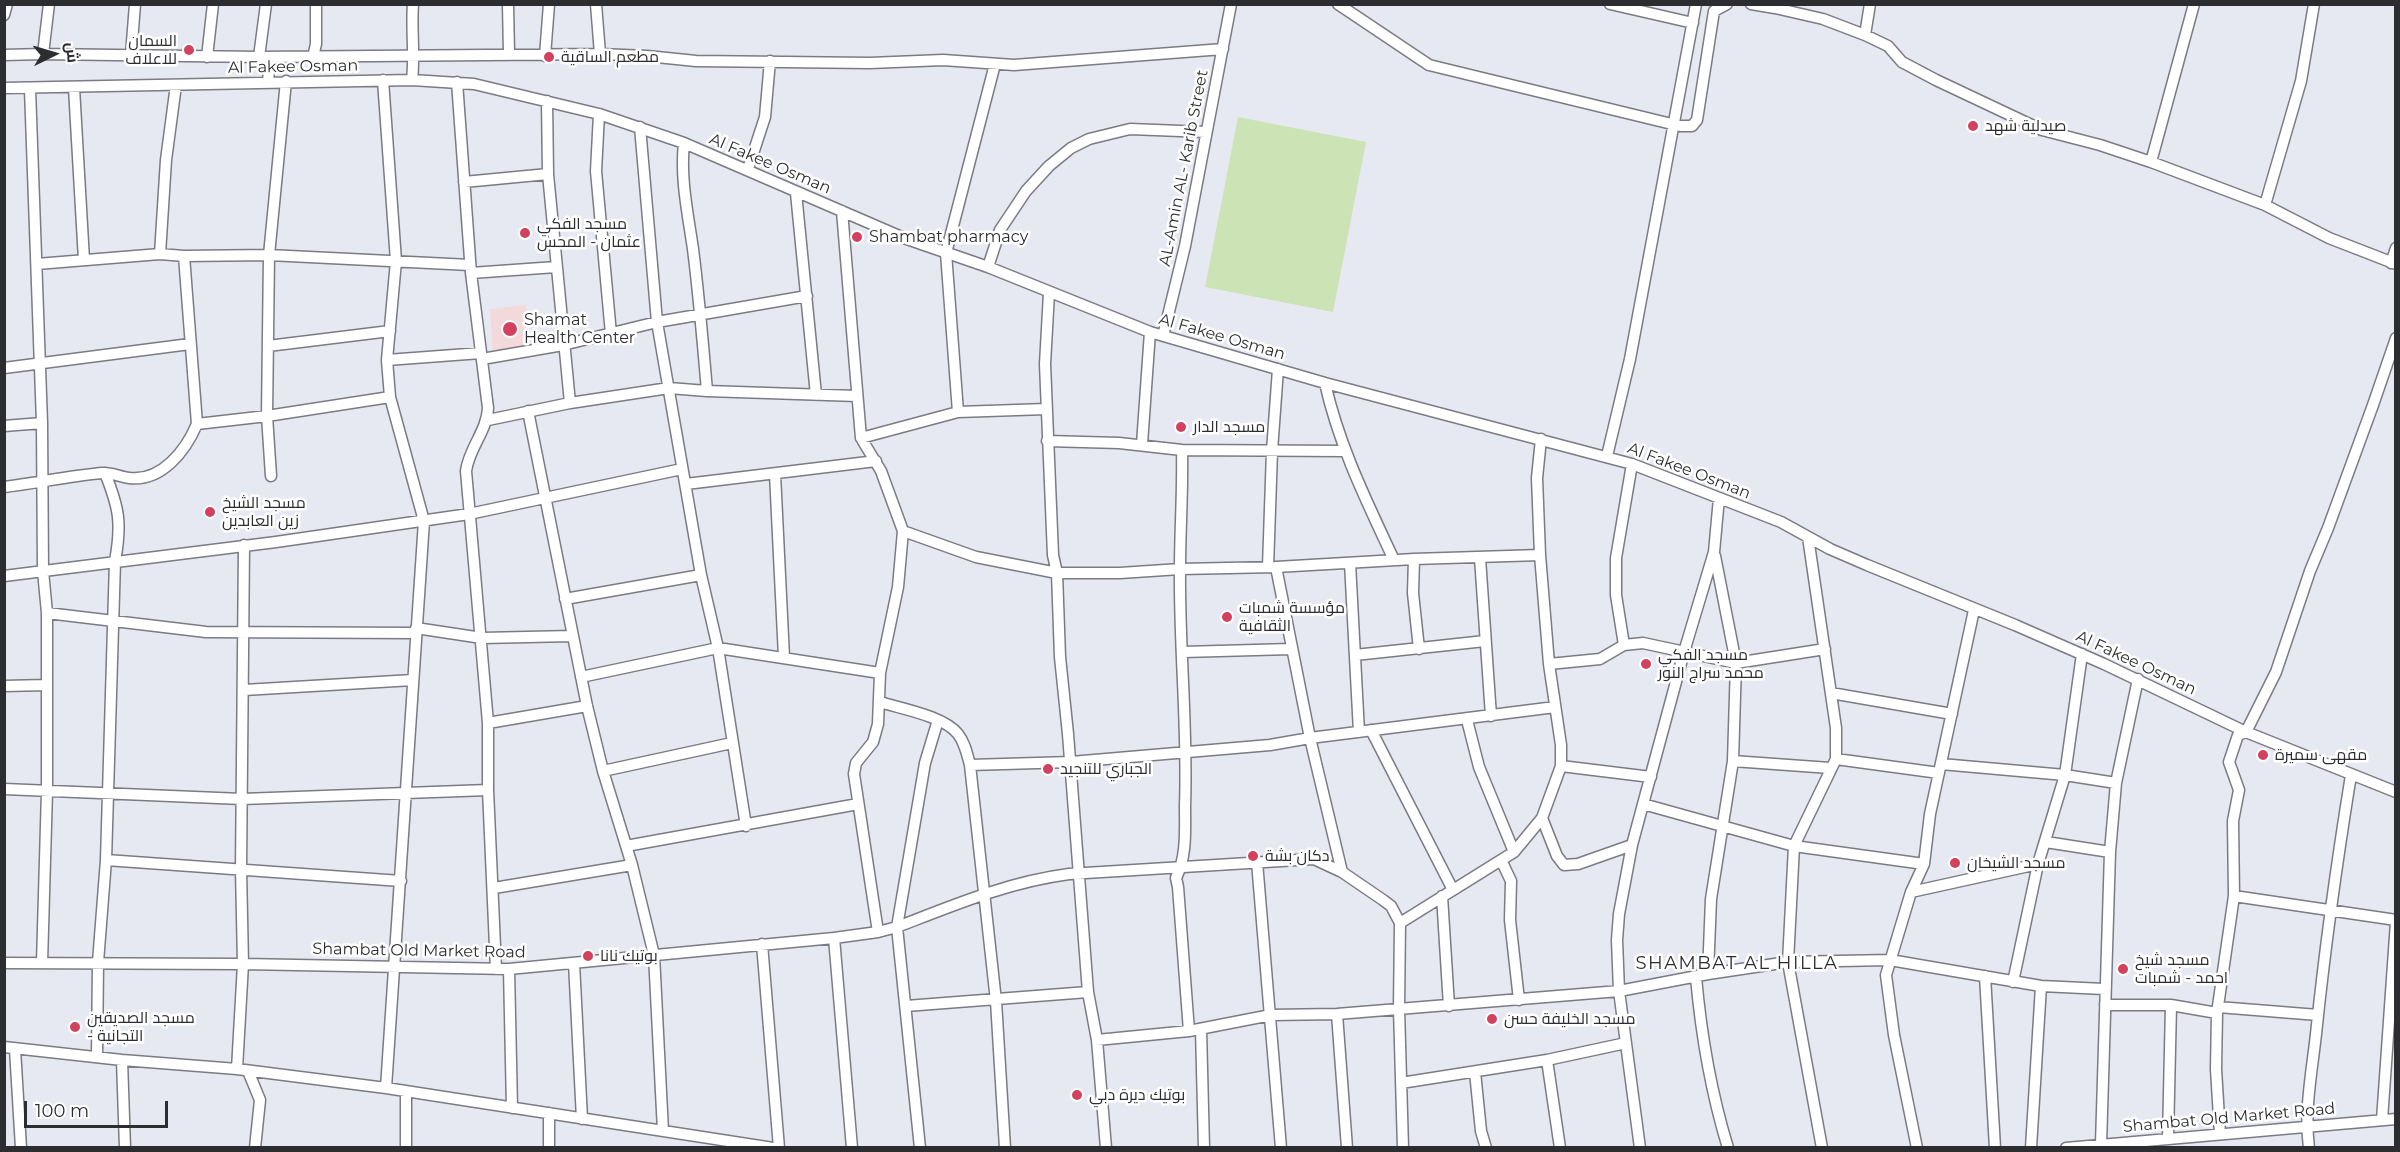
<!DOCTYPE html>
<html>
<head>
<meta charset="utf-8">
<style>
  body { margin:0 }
  #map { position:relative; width:2400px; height:1152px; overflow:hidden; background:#e7e9f2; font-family:Montserrat,Cairo,sans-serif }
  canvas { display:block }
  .frame { position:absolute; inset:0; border:6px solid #2c2d30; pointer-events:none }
  .north { position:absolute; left:24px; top:24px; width:60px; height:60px; -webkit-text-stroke:4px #fff; paint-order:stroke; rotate:85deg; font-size:16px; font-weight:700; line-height:24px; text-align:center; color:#2c2d30 }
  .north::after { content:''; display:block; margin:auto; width:21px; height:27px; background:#2c2d30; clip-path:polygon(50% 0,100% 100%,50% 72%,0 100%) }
  .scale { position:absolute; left:24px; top:1101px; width:144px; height:27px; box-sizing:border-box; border:3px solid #2c2d30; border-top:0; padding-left:8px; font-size:18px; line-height:21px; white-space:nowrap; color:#2c2d30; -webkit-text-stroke:4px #fff; paint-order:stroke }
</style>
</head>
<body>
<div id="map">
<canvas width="2400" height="1152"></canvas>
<div class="frame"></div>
<div class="north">ش</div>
<div class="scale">100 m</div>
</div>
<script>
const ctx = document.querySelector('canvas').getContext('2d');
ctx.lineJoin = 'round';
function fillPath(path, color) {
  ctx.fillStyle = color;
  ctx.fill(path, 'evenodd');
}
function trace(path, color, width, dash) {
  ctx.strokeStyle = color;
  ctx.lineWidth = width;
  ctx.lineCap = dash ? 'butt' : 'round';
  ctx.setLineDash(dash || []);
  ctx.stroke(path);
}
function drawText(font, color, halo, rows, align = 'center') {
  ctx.font = font + ' Montserrat,Cairo,sans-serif';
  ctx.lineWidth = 5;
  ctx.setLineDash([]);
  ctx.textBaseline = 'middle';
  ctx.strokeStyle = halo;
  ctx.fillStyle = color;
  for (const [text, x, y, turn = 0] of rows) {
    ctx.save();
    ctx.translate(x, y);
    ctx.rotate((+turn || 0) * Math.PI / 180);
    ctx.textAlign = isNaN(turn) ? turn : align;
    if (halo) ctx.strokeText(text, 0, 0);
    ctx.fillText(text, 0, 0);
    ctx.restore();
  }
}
fillPath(new Path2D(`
  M526 305 531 349 493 355 490 309Z`), '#f3d9da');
fillPath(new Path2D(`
  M1238 117 1366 142 1333 312 1205 287Z`), '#cce3b5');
const minor = new Path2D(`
  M508 4 509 54
  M596 4 600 54
  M1338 4 1429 65 1680 126H1692L1697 120 1714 11 1727 4
  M1610 4 1693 23
  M1751 4 1775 8 1823 19 1865 35 1888 46 1902 62 1936 80 2042 130 2100 145 2151 162 2265 205 2329 238 2396 264
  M4 15 7 4
  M1865 35 1870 4
  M43 54 259 57 600 54 647 56 696 61 870 63 943 60 1014 65 1223 49
  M4 55 43 54 49 4
  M131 55 135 4
  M545 56 549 4
  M207 57 213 4
  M259 57 266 4
  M313 57 316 44V4
  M383 80 396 261 387 360 390 397 424 521 386 1088
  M412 80C415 54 411 30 413 4
  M268 82 270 57
  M457 82 471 273 488 408C487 431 469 448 466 471L488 723V790L496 969
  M4 88 412 80 474 84 599 114 684 143 904 238 988 267 1150 332 1325 383 1632 464 1781 522 1830 549 1867 565 2015 625 2104 664 2246 732 2396 792
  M74 88 84 260
  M30 89 42 423 43 571 47 613V791L42 963
  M547 101 548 174 570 403
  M599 114 596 171 611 334
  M640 127 657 322 701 575 718 648 746 826
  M684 143C680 179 688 214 693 249 699 296 703 344 707 391
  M2151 162 2194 4
  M748 169 765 117 770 61
  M464 182 548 174
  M796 193 816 395
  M2265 205 2301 81 2314 4
  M842 211 861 438 881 471 903 531 898 587 880 673 878 724 873 742 856 763 854 774 878 932
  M160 254 166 160 176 85
  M2391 263 2396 248
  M37 264 160 254 184 256 269 255 470 265
  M988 267 1000 230 1026 191 1049 166 1071 148 1089 139 1130 129 1206 132
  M471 273 556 267
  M1049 293 1045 364 1053 555 1057 573 1060 657 1068 734 1088 992 1097 1040 1106 1148
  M1163 336 1185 246 1231 4
  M268 346 390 331
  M482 359 563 345 657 322 807 296
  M387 360 481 353
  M4 368 190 344
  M1325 383C1339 446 1367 502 1394 560
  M528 411 587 706 603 771 632 865 654 955 663 1131
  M958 412 946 253 995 64
  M488 420 570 403 669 388 707 391 857 396
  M197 424 267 416 390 397
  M4 426 42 423
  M861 438 958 412 1046 409
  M1047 441 1119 443 1182 450 1344 451
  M1142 444 1150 332
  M1182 450C1183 490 1180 529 1180 569 1179 648 1188 727 1185 806 1185 830 1187 856 1176 878L1178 887 1189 1031
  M1607 456 1630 359 1696 4
  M775 474 784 657
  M271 476 267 416 269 255 286 81
  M686 484 876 461
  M4 487C37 483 69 476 102 473 111 472 120 477 129 478 162 482 186 450 197 424L184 256
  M903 531 976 557 1057 573H1120L1180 569 1276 567 1414 559 1540 555
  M1808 537 1836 728V759L1794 846 1788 962 1822 1148
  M1480 558 1491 716
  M1414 559 1413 593 1419 649
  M1350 563 1359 732
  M1268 567 1272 451 1278 369
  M1276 567 1310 738 1342 872
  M4 576 276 542 469 514 682 469
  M565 599 701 575
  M47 613 206 632 415 633
  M416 628 482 638 572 636
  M1624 645 1616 595V558L1632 464
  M1183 652 1291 649
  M1355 655 1485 641
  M1549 664 1600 659 1624 645 1643 643 1736 663 1825 649
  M581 677 718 648 880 673
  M4 686 47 685
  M244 690 413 680
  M1831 693 1952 714
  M880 702C902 709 944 716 958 734 965 743 967 754 970 765L996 1001 1005 1148
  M1467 720 1479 767 1514 852
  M488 723 587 706
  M1371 730 1453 890
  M1836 759 1939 773
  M1733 761 1830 768
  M1941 764 2065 775 2116 783
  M970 765 1071 762 1270 745 1310 738 1555 707
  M1561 766 1651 777
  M603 771 732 743
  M4 789 242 799 488 790
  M1643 804 1794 846 1924 864
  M1542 818 1557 856 1564 865 1578 864 1632 845
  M2046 842 2110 852
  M626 846 858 804
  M106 860 401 881
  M1257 862 1281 1148
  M1502 862 1511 881 1510 920 1519 1000
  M494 888 632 865
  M1911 892 2038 864
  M1442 896 1449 1006
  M2234 896 2396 920
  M1400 923 1514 852 1542 818 1561 766V745L1549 664 1540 555 1537 478 1541 439
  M897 927C954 905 1008 882 1069 874L1314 859 1342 872 1383 900 1391 906 1400 923 1399 1009 1403 1148
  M897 927 925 763 938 720
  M834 938 852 1148
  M762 944 779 1148
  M4 963 243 964 509 969 834 938 878 932 897 927 920 1148
  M574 963 582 1119
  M509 969 512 1108
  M1708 974 1711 899 1733 761 1736 663 1715 556
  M1985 976 1995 1148
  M1696 977C1701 1034 1711 1092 1728 1148
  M2013 982 2038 864 2065 775 2082 654
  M2105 1005H2171L2217 1013
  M906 1006 1088 992
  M2218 1007 2318 1015
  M1337 1014 1347 1148
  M1201 1029 1204 1148
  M1097 1040 1189 1031 1271 1015 1337 1014 1619 991 1708 974 1788 962 1890 960 2041 986 2104 989
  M4 1047 122 1060 237 1069 386 1088 773 1148
  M15 1049 21 1148
  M97 1057 98 962 106 860 115 561C122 523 119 508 105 473
  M122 1060 125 1148
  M1547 1060 1560 1148
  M237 1069 243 964 241 869 244 545
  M248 1071 260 1100 255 1148
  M1475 1072 1481 1131 1486 1148
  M1401 1083 1547 1060 1626 1043
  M549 1113V1148
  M2382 1120 2396 922
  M2220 1134 2216 1069 2217 1013 2234 896 2233 821 2239 790 2229 762 2238 735 2246 732 2276 672 2310 571 2328 528 2373 405 2396 338
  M2168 1138 2171 1005
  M2101 1144 2110 852 2116 783 2138 679
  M406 1148V1091
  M1640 1148 1619 991 1617 940 1619 914 1632 845 1684 652 1714 552 1719 498
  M1917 1148 1894 1035 1886 975 1911 892 1924 864 1930 814 1974 610
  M2031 1148 2041 986
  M2066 1148 2396 1119
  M2309 1148C2304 1110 2312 1071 2316 1034 2325 947 2337 861 2351 775`);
trace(minor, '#7a7b83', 13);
trace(minor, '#fff', 10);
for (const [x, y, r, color] of [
  [189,50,6,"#d2425e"],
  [549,57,6,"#d2425e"],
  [1973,126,6,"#d2425e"],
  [525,233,6,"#d2425e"],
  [857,237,6,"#d2425e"],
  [510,329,8,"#d2425e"],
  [1181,427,6,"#d2425e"],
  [210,512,6,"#d2425e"],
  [1227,617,6,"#d2425e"],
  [1646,664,6,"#d2425e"],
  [2263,755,6,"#d2425e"],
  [1048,769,6,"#d2425e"],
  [1253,856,6,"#d2425e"],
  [1955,863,6,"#d2425e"],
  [588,956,6,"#d2425e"],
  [2123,969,6,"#d2425e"],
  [1492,1019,6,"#d2425e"],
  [75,1027,6,"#d2425e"],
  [1077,1095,6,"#d2425e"]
]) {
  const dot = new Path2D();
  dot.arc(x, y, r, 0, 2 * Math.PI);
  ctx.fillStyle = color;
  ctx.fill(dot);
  trace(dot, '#fff', 2);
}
drawText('16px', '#2c2d30', '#fff', [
  ["السمان",177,41,"right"],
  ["للاعلاف",177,59,"right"],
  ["مطعم الساقية",561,57],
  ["صيدلية شهد",1985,126],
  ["مسجد الفكي",537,224],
  ["عثمان - المحس",537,242],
  ["Shambat pharmacy",869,237],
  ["Shamat",524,320],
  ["Health Center",524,338],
  ["مسجد الدار",1193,427],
  ["مسجد الشيخ",222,503],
  ["زين العابدين",222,521],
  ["مؤسسة شمبات",1239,608],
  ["الثقافية",1239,626],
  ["مسجد الفكي",1658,655],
  ["محمد سراج النور",1658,673],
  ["مقهى سميرة",2275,755],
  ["الجباري للتنجيد",1060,769],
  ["دكان بشة",1265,856],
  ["مسجد الشيخان",1967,863],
  ["بوتيك نانا",600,956],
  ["مسجد شيخ",2135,960],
  ["احمد - شمبات",2135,978],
  ["مسجد الصديقين",87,1018],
  ["- التجانية",87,1036],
  ["مسجد الخليفة حسن",1504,1019],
  ["بوتيك ديرة دبي",1089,1095]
], 'left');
drawText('16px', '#2c2d30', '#fff', [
  ["Al Fakee Osman",293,67,-1],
  ["Al Fakee Osman",770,164,23],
  ["AL-Amin AL- Karib Street",1184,168,-79],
  ["Al Fakee Osman",1222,337,16],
  ["Al Fakee Osman",1689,471,21],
  ["Al Fakee Osman",2136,663,25],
  ["Shambat Old Market Road",419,951,1],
  ["Shambat Old Market Road",2229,1118,-5]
]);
ctx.letterSpacing = '1.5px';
drawText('18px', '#2c2d30', '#fff', [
  ["SHAMBAT AL HILLA",1737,964]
]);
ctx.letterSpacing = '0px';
</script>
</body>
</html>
